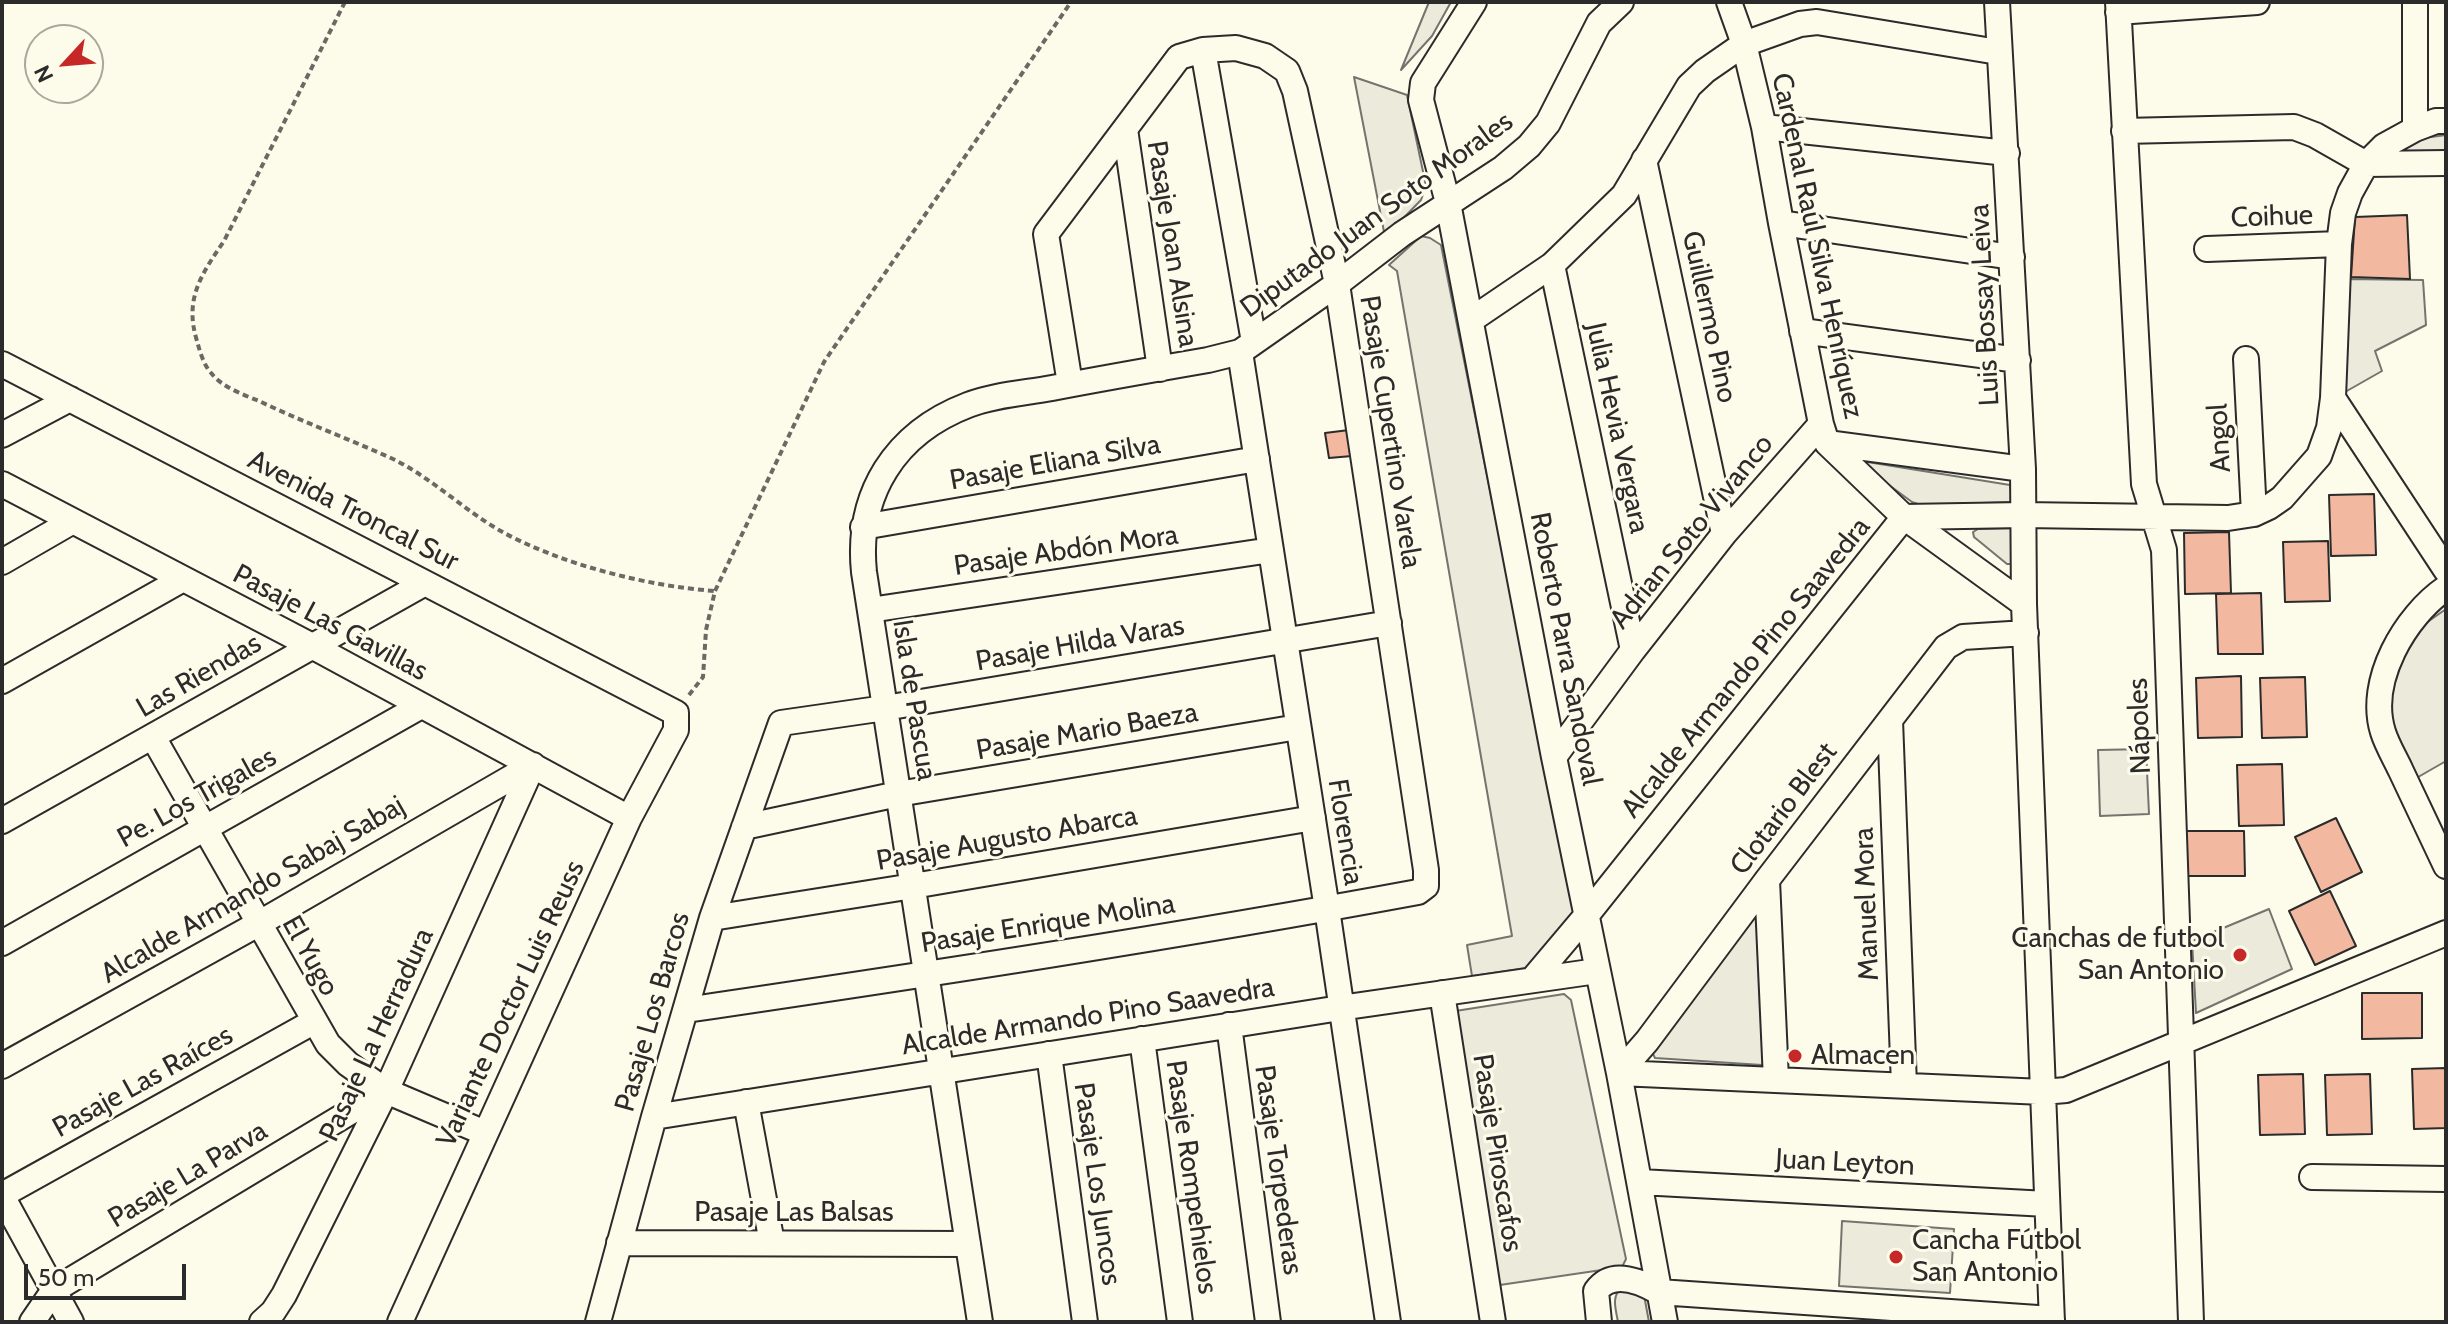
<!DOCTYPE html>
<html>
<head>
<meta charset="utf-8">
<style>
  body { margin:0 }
  #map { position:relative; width:2448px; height:1324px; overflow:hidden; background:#fdfbea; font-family:Cabin,sans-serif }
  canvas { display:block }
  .frame { position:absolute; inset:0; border:4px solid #2b2b2b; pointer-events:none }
  .north { position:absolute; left:24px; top:24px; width:80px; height:80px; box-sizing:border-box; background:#fdfbea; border:2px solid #a9a89e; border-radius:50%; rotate:244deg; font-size:22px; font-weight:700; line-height:32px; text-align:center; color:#2b2b2b }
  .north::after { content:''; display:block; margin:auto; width:28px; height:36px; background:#c62828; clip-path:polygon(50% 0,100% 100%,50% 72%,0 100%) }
  .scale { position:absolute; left:24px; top:1264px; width:162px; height:36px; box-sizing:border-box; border:4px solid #2b2b2b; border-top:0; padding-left:10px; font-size:24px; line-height:28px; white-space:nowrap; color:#2b2b2b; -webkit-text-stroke:6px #fdfbea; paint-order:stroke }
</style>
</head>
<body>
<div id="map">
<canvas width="2448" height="1324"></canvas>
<div class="frame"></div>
<div class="north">N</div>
<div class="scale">50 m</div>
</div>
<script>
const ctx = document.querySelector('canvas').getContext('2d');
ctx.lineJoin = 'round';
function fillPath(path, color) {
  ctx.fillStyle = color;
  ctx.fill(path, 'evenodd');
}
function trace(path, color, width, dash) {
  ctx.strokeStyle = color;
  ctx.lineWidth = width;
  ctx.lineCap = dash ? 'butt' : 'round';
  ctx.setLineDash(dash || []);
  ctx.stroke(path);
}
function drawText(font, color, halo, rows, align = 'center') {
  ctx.font = font + ' Cabin,sans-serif';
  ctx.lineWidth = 6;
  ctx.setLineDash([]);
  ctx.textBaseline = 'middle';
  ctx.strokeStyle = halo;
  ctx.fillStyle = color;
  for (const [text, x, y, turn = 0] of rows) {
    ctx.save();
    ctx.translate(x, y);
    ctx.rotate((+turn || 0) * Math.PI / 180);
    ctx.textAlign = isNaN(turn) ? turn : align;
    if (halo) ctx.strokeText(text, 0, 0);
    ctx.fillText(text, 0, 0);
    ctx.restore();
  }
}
const green = new Path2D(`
  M1429 2H1451L1432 36 1401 70Z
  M1354 77 1407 95 1426 186 1421 200 1385 237Z
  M2446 135V155L2379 159 2416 139Z
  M1421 236 1430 238 1441 245 1575 916 1539 966 1472 976 1467 945 1512 936 1397 271 1389 265Z
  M2345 279 2423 280 2426 325 2375 351 2382 371 2338 396Z
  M1855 460 2010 485 2013 502 1921 505 1912 502Z
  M2011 528 2013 532V564H2007L1974 537 1973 532 1978 529Z
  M2446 609V761L2413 780 2392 736 2387 705 2409 635Z
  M2146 749 2149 814 2100 816 2098 750Z
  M1758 909 1767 1059 1762 1065 1655 1058 1650 1048Z
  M2269 909 2292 969 2196 1013 2192 941Z
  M1564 994 1571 1000 1626 1259 1622 1267 1493 1286 1449 1012Z
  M1842 1221 1954 1229 1950 1293 1839 1286Z
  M1621 1288 1644 1295 1649 1322H1618C1616 1310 1611 1297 1621 1288Z`);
fillPath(green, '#ecebdb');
trace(green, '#74746e', 2);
const building = new Path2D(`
  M2407 215 2410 279 2351 277 2355 217Z
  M1349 430 1352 456 1329 458 1325 433Z
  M2374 494 2376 555 2331 556 2329 495Z
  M2229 532 2231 593 2185 594 2184 533Z
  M2328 541 2330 601 2285 602 2283 542Z
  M2261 593 2263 654H2218L2216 594Z
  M2241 676 2242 737 2198 738 2196 678Z
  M2305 677 2307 737 2262 738 2260 678Z
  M2282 764 2284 825 2239 826 2237 765Z
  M2336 818 2362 872 2321 892 2295 837Z
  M2184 831H2244L2245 876H2184Z
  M2330 891 2356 946 2315 965 2289 911Z
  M2362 993H2422V1038L2362 1039Z
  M2446 1068V1128L2414 1129 2412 1069Z
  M2303 1074 2305 1134 2260 1135 2258 1075Z
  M2370 1074 2372 1134 2327 1135 2325 1075Z`);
fillPath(building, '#f2b8a0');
trace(building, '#2b2b2b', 2);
const minor = new Path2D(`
  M1474 2 1423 83 1421 100 1448 203 1554 757 1619 1073 1665 1322
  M1729 2 1744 44 1764 127 1781 223 1821 424 1827 443 1904 517 2024 604
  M1997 2 2023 469 2024 604 2052 1322
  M2118 2 2144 484 2164 550 2191 1322
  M2118 12 2257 2
  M1203 50 1254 342
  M1764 127 2007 153
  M1125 129 1160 369
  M2415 129V2
  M2124 131 2294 127 2315 135 2366 164 2446 163
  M1644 160 1724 534
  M1781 223 2012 257
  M2207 249 2339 244
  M1552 265 1633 650
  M1471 320 1552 265 1624 195 1689 86 1705 71 1744 44 1800 24 1817 22 1998 52
  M1802 331 2018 360
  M1240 352 1327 909 1388 1322
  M2246 359 2254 514
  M2 364 676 713V730L629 818 400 1322
  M2333 398 2446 570
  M2 435 70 399
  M1827 443 2023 469
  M2 484 312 646 629 818
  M863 527 1257 459
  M2 562 73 521
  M2446 588C2405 616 2367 681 2383 732 2387 745 2395 758 2401 771 2416 802 2431 834 2446 866
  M870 610 1271 550
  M2 681 183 579
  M1890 720 1904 1085
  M153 737 328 1044 348 1064 386 1091 485 1133
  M1554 757 1633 650 1724 534 1821 424
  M2 821 425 583
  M744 827 898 794 1298 727
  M1767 880 1776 1080
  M712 918 913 886 1313 818
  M2 943 421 706
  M1532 980 1586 916 1904 517 2024 515 2228 518 2254 514 2269 507 2282 498 2319 456 2329 428 2333 398 2339 244 2343 213 2350 193 2366 164 2384 146 2415 129 2436 121H2446
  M1442 993 1493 1322
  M686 1010C930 974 1175 937 1418 892L1426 886V870L1337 284 1295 91 1287 71 1265 56 1236 48 1203 50 1179 57 1046 234 1070 384
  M1229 1025 1268 1322
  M1142 1039 1180 1322
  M1049 1054 1085 1322
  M2 1066 258 924 533 765
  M1619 1073 2043 1092 2066 1090 2446 933
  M1619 1073 1647 1041 1767 880 1946 647 1963 637 2026 633
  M746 1102 772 1243
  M654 1117 1340 1008 1597 971
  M2312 1177 2446 1179
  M1640 1182 2047 1204
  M2 1195 313 1022
  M2 1196 71 1322
  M619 1243 968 1244
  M32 1322 54 1290 385 1091
  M262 1322 273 1312 284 1295 386 1091 533 765
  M598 1322 654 1117 712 918 781 723 885 708 1389 623
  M980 1322 864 572C856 494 895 433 968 405 993 395 1025 393 1052 388 1104 378 1156 369 1208 360L1240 352 1337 284 1402 234 1503 168 1529 146 1548 123 1599 23 1621 2
  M1599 1322 1596 1291C1612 1269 1640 1281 1659 1292L2052 1319`);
trace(minor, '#2b2b2b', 28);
trace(new Path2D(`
  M345 2 224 241C201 275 184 299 197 341 200 352 204 366 212 374 222 387 244 395 259 401 303 422 349 439 393 459 430 477 463 509 499 530 559 564 646 586 715 591
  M689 695 703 677 706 630 715 591 824 362 1071 2`), '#6a6964', 4, [6, 4]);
trace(minor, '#fdfbea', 24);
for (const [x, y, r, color] of [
  [2240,955,8,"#c62828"],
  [1795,1056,8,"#c62828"],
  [1896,1257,8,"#c62828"]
]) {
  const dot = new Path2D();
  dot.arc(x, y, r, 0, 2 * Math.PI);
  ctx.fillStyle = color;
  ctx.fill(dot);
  trace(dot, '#fdfbea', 3);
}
drawText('28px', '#2b2b2b', '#fdfbea', [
  ["Diputado Juan Soto Morales",1377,215,-36],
  ["Coihue",2272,217,-2],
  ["Pasaje Joan Alsina",1172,244,81],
  ["Cardenal Raúl Silva Henríquez",1817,246,78],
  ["Luis Bossay Leiva",1985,305,-93],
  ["Guillermo Pino",1709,317,78],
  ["Julia Hevia Vergara",1617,428,78],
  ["Pasaje Cupertino Varela",1390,432,81],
  ["Angol",2220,438,-93],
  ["Pasaje Eliana Silva",1055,463,-10],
  ["Avenida Troncal Sur",353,511,27],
  ["Adrian Soto Vivanco",1692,532,-51],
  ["Pasaje Abdón Mora",1066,551,-8],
  ["Pasaje Las Gavillas",330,623,28],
  ["Pasaje Hilda Varas",1080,644,-10],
  ["Roberto Parra Sandoval",1565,649,79],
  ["Alcalde Armando Pino Saavedra",1746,668,-51],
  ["Las Riendas",199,676,-30],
  ["Isla de Pascua",914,700,81],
  ["Nápoles",2140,726,-92],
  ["Pasaje Mario Baeza",1087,732,-10],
  ["Pe. Los Trigales",197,798,-29],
  ["Clotario Blest",1784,809,-53],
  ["Florencia",1345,832,81],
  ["Pasaje Augusto Abarca",1007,839,-10],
  ["Alcalde Armando Sabaj Sabaj",253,890,-30],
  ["Manuel Mora",1867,904,-92],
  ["Pasaje Enrique Molina",1048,924,-9],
  ["El Yugo",310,956,61],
  ["Variante Doctor Luis Reuss",511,1004,-65],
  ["Pasaje Los Barcos",653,1012,-74],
  ["Alcalde Armando Pino Saavedra",1088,1017,-9],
  ["Pasaje La Herradura",377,1035,-65],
  ["Pasaje Las Raíces",143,1082,-29],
  ["Pasaje Piroscafos",1497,1153,81],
  ["Juan Leyton",1845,1163,3],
  ["Pasaje Torpederas",1278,1170,82],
  ["Pasaje La Parva",188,1175,-31],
  ["Pasaje Rompehielos",1191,1177,82],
  ["Pasaje Los Juncos",1097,1184,82],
  ["Pasaje Las Balsas",794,1213]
]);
drawText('28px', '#2b2b2b', '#fdfbea', [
  ["Canchas de futbol",2224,939,"right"],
  ["San Antonio",2224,971,"right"],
  ["Almacen",1811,1056],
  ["Cancha Fútbol",1912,1241],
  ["San Antonio",1912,1273]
], 'left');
</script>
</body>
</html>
